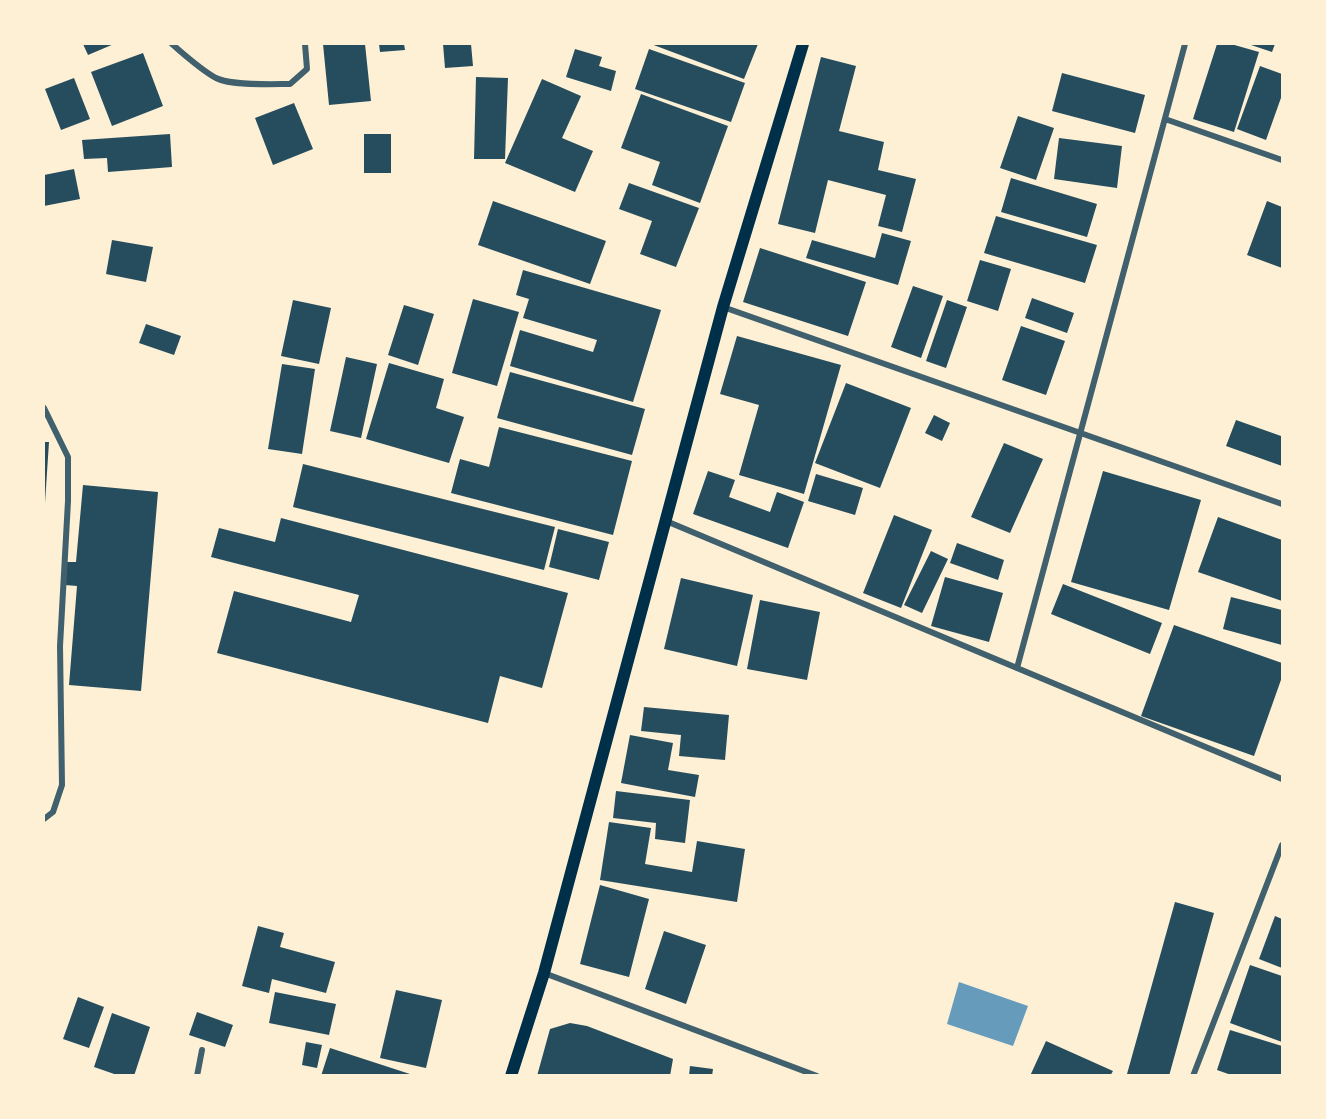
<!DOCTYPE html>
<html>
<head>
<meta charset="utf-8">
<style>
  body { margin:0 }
  #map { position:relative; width:1326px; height:1119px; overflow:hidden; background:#fdf0d5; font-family:Commissioner,sans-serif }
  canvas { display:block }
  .frame { position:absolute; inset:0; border:45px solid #fdf0d5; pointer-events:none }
</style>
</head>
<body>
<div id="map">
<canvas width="1326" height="1119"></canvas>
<div class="frame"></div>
</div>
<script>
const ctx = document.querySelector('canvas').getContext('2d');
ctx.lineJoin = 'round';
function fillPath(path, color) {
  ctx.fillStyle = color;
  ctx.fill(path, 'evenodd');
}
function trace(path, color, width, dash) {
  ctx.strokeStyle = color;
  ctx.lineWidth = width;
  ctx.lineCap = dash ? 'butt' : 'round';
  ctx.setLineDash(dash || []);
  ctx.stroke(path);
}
fillPath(new Path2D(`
  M959 982 1028 1006 1013 1046 947 1024Z`), '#669bbc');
fillPath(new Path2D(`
  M83 44H114L88 55Z
  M323 44H365L371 101 329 105Z
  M379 44H404L405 50 380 52Z
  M443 44H471L473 66 445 68Z
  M651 44H758L744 79Z
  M1217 44H1231L1259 52 1234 132 1193 119Z
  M1248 44H1275L1272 52Z
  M575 49 602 57 599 66 616 71 611 91 566 77Z
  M649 49 745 83 731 122 635 89Z
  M143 53 163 106 112 126 91 72Z
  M821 57 856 66 839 131 884 142 878 170 916 179 902 232 878 226 886 195 828 180 815 233 778 224Z
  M1260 66 1282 74V95L1266 140 1237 129Z
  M1062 73 1145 95 1135 133 1052 111Z
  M476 77 508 78 505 159H474Z
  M74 78 90 119 61 130 45 89Z
  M542 79 581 96 562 138 593 151 575 192 505 163Z
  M641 94 728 126 700 203 652 185 660 162 621 148Z
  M294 103 313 149 273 165 255 118Z
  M1018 116 1054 128 1036 180 1000 168Z
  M170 134 172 167 108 172 107 158 84 159 82 140Z
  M364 134H391V173H364Z
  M1059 138 1122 146 1117 188 1054 179Z
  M74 169 80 199 44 206V175Z
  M1011 178 1097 204 1087 237 1001 212Z
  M629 183 699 208 676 267 640 254 652 221 619 209Z
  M493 201 606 241 590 284 478 245Z
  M1267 201 1282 207V268L1247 255Z
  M996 216 1097 245 1085 283 984 253Z
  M882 233 911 241 898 285 806 258 812 240 875 258Z
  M112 240 153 247 146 282 106 274Z
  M760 248 866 282 848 336 743 302Z
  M980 260 1011 269 998 311 967 301Z
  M523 270 661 310 633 402 510 366 520 330 593 352 597 340 523 318 529 299 516 295Z
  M913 286 943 296 921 358 891 347Z
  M1032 298 1074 313 1067 333 1025 318Z
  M473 299 519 312 497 386 452 373Z
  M293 300 331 308 319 364 281 356Z
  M947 300 967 307 946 368 926 361Z
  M404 305 434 314 418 365 388 355Z
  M146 324 181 336 174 355 139 343Z
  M1021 326 1065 341 1046 395 1002 380Z
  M737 336 841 365 804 494 739 475 759 405 720 394Z
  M346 357 377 364 361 438 330 431Z
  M389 363 444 379 436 408 464 417 449 463 366 439Z
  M282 364 315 369 302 454 268 449Z
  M510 372 645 409 632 455 497 418Z
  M846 383 911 408 880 488 815 463Z
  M934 415 950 423 942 441 925 433Z
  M1236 420 1281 436 1282 432V466L1226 446Z
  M499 427 632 461 613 535 451 493 460 459 489 467Z
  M44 442H49L45 503H44Z
  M1004 443 1043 459 1010 533 971 517Z
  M303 464 555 527 544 570 293 507Z
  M708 471 735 480 729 497 770 512 777 492 804 502 788 548 693 514Z
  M1103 471 1201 500 1169 610 1071 582Z
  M816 474 863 488 855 515 808 501Z
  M83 485 158 492 141 691 69 685 77 586 65 585 67 562H76Z
  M894 515 932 530 901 608 863 593Z
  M1218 517 1282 540V601L1198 572Z
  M281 518 568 593 542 688 500 676 488 723 217 653 234 591 351 622 359 595 211 557 219 528 275 542Z
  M558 529 609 542 599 580 549 567Z
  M957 543 1004 560 998 580 950 563Z
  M931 551 948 559 922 613 904 605Z
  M945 577 1003 593 989 642 931 626Z
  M681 578 753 595 737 666 664 649Z
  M1063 584 1162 623 1150 654 1051 614Z
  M1231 597 1282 610V645L1223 629Z
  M760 600 820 612 807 680 747 669Z
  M1174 625 1282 663V677L1254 756 1141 716Z
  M644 707 729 715 725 760 679 756 681 735 641 731Z
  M630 735 673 743 668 770 699 775 695 797 621 783Z
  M616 791 690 800 685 843 655 839 656 823 613 818Z
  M609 822 651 828 645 864 692 872 697 841 745 849 737 902 600 880Z
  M600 885 649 899 629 977 580 964Z
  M1175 902 1214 913 1169 1076H1133L1127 1074Z
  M1275 916 1282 919V968L1259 959Z
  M258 926 284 933 280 947 335 962 326 993 272 979 269 993 242 986Z
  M664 931 706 945 686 1004 645 989Z
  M1250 965 1282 976V1042L1230 1023Z
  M396 990 442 1000 426 1068 380 1058Z
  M275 992 336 1004 329 1035 269 1023Z
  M78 997 104 1007 89 1048 63 1039Z
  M197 1012 233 1025 225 1047 189 1035Z
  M112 1013 150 1027 134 1076H120L94 1067Z
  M570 1023 587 1026 673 1059 670 1076H537L550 1029Z
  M1230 1030 1282 1046V1076H1234L1217 1070Z
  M1046 1041 1113 1071 1110 1076H1030Z
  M306 1042 322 1045 317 1068 302 1065Z
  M330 1048 413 1075V1076H321Z
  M690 1066 713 1069 712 1076H689Z`), '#264d5e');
trace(new Path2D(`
  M172 44C186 56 200 69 216 78 231 86 273 84 290 84L307 69 305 44
  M1165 119 1282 160
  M723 307 1282 504
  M44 408 68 457V501L60 646 62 785 53 812 44 819
  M666 521 1282 779
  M1017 668 1185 44
  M544 973 817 1076
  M197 1076 202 1050
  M1193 1076 1282 845`), '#3f606c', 6);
trace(new Path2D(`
  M511 1076 544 973 723 307 803 44`), '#003049', 12);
</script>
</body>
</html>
